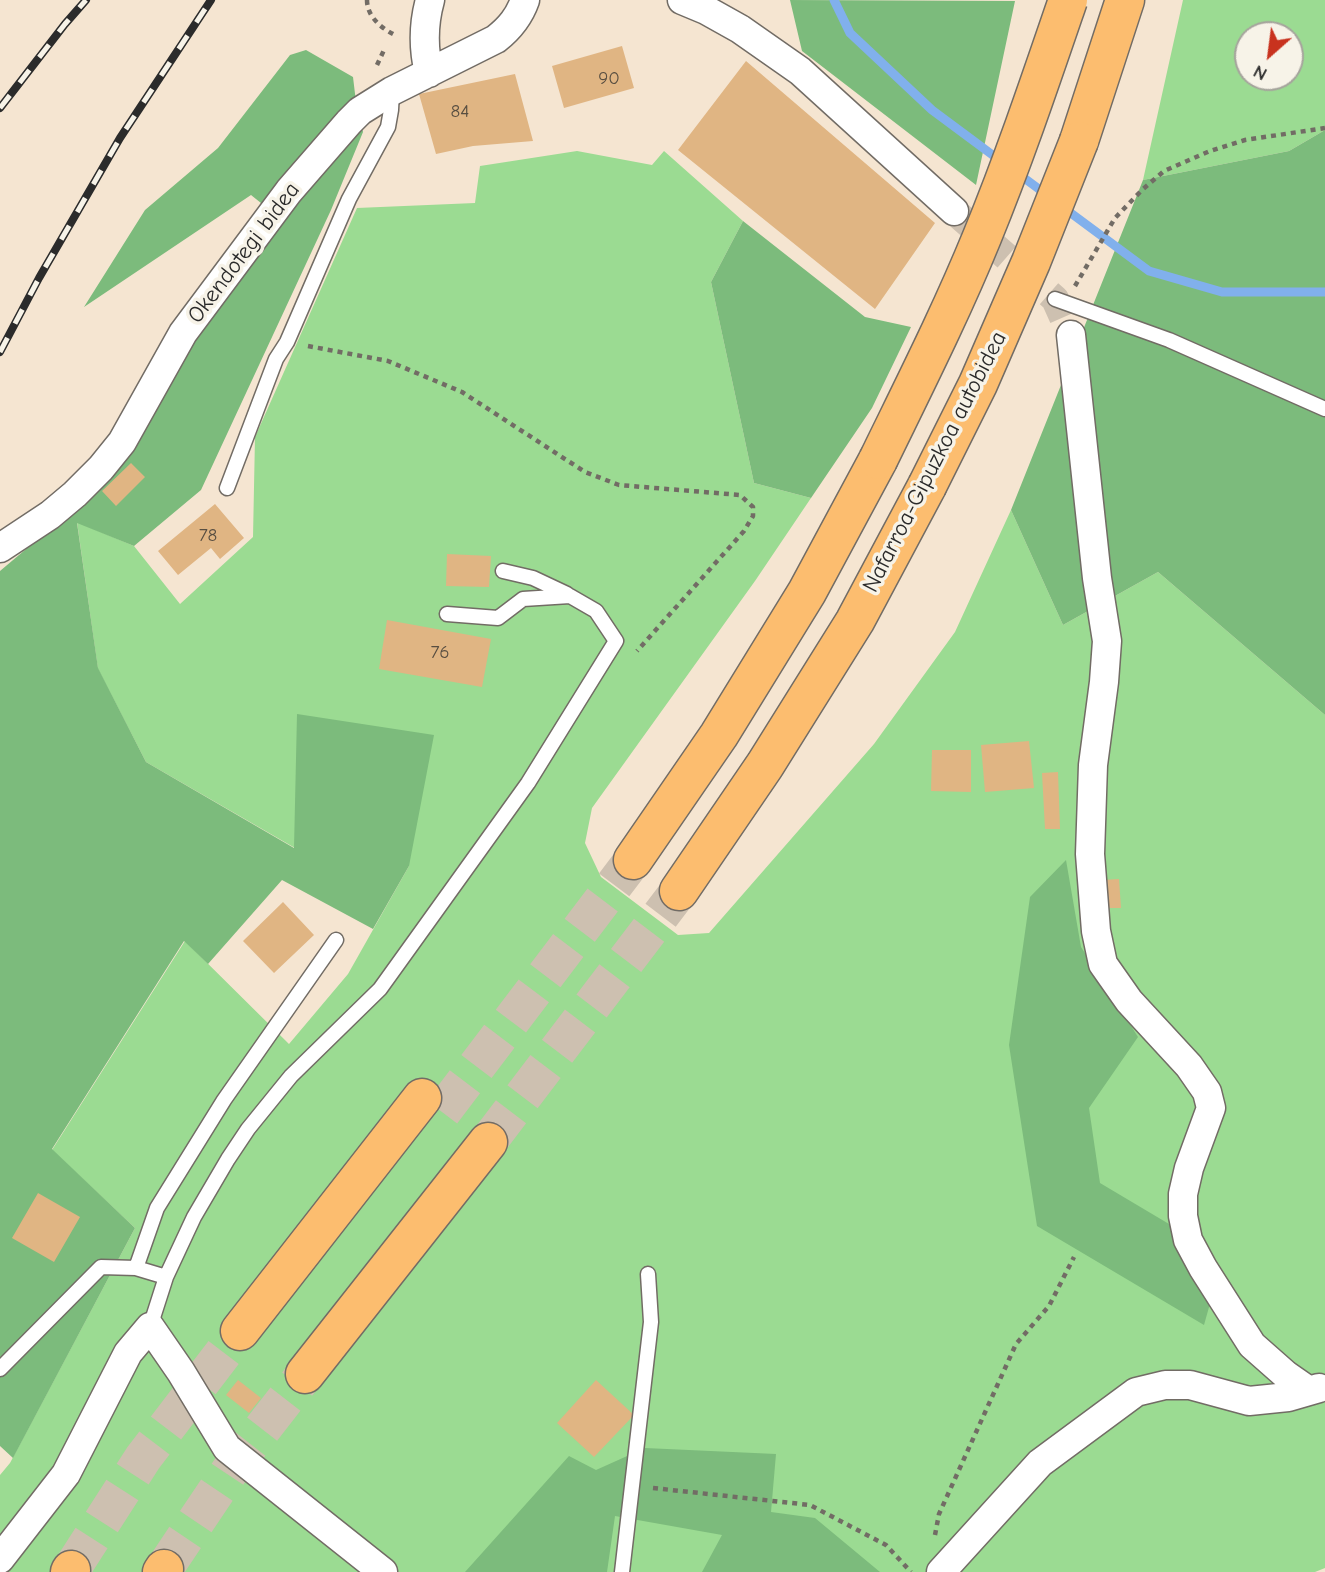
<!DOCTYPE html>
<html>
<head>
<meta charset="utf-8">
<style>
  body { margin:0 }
  #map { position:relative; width:1325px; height:1572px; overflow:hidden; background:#f5e5d1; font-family:"Comic Neue",sans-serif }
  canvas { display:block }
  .north { position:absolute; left:1234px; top:21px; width:70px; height:70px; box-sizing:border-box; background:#f7f3e8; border:2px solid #a5a39c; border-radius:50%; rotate:208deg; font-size:19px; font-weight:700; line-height:28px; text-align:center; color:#2b2b2b }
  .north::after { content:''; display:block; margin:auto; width:24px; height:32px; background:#c8321e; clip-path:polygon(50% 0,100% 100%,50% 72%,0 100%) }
</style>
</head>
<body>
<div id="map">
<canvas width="1325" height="1572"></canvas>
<div class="north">N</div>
</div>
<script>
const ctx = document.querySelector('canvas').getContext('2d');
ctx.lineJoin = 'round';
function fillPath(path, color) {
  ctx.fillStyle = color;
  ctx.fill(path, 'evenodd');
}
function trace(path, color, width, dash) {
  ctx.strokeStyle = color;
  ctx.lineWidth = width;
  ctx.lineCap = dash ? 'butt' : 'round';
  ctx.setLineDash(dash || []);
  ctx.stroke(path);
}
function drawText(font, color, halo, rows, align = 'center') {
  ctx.font = font + ' "Comic Neue",sans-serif';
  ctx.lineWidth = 7;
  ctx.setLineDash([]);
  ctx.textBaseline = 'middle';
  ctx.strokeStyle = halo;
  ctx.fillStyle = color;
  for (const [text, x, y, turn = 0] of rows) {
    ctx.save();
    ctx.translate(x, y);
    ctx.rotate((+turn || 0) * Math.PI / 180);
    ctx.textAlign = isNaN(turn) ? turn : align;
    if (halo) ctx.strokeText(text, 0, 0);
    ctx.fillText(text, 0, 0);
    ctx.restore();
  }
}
fillPath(new Path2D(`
  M1183 0H1325V130L1289 151 1143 180ZM1248 35H1290V77H1248Z
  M577 151 652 165 664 151 743 221 711 282 754 483 811 498 755 581 592 808 585 843 601 877 678 935 709 933 874 744 955 632 1011 510 1063 625 1158 572 1325 715V1568L1315 1572H0V1475L10 1463 135 1228 52 1150 185 941 289 1044 348 974 409 866 295 848 146 762 98 669 77 522 134 546 180 604 253 537 255 437 357 208 475 203 480 166Z`), '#9bdb92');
fillPath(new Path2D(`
  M790 0 1015 1 976 185 802 51Z
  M306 50 353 77 356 102 363 132 331 210 201 490 134 546 77 523 98 668 146 762 294 848 297 714 434 735 409 866 373 929 282 880 208 964 184 941 52 1149 135 1228 13 1458 0 1446V571L57 523 266 207 251 195 84 307 145 210 218 148 290 55Z
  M1325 130V715L1158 572 1063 625 1011 510 1143 180 1289 151Z
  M743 221 865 317 911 327 872 408 811 498 754 483 711 282Z
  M1066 860 1081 947 1138 1037 1089 1108 1100 1183 1169 1224 1211 1300 1204 1325 1037 1226 1009 1045 1030 897Z
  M645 1448 776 1454 771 1512 815 1518 880 1572H702L722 1535 615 1516 607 1572H465L569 1456 596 1470Z`), '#7cbb7c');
trace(new Path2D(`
  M834 0 850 33 932 110 1002 162
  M1016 172 1047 195
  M1064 208 1149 271 1222 292H1325`), '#81b0ec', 9);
fillPath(new Path2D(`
  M622 46 634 88 564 108 552 66Z
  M746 61 935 223 875 309 678 150Z
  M515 74 533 141 473 146 436 154 419 94Z
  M131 463 145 477 116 506 102 491Z
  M215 504 244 538 220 559 211 548 178 575 158 551Z
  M447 554 491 556 489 587 446 586Z
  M387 620 491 639 482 687 379 669Z
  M1029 741 1034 788 985 792 981 745Z
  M932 750H971V792L931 791Z
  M1058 772 1060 829H1045L1042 773Z
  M1119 879 1121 908H1103L1102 880Z
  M283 902 314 935 274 973 243 941Z
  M38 1193 80 1217 54 1262 12 1238Z
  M238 1380 261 1398 249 1413 226 1395Z
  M596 1380 634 1415 594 1457 557 1423Z`), '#e0b583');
trace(new Path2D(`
  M954 211 1055 299 1071 335`), '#cdc0b0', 28, [28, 14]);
trace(new Path2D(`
  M442 1112 633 860
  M488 1142 679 891
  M164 1569 231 1469 305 1374
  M71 1570 143 1458 240 1331`), '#cdc0b0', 38, [38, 19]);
const lane = new Path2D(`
  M1055 299 1169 340 1325 409
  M227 488 276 359 287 342 349 199 388 127 391 110 392 91
  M503 571 533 578 567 594
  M136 1268 157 1208 224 1100 336 940
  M150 1327 166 1277 194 1217 228 1159 248 1129 291 1076 380 989 528 783 616 641 596 611 570 596 523 599 498 618 447 614
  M0 1369 101 1267 136 1268 166 1277
  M622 1572 651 1322 648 1274`);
const street = new Path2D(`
  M682 0 706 10 740 29 800 71 954 211
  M429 73C423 48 423 25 430 0
  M1071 335 1097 578 1107 641 1104 682 1093 765 1090 854 1096 931 1103 964 1129 1001 1189 1066 1207 1092 1211 1108 1189 1168 1183 1194V1216L1188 1240 1203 1268 1252 1345 1286 1375 1309 1391
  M0 548 50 515 75 494 101 468 122 442 183 333 289 191 349 122 360 111 392 91 496 39C510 28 519 17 525 0
  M0 1559 66 1474 128 1353 150 1327 181 1372 227 1448 383 1572
  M941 1572 1040 1463 1136 1392 1165 1385H1190L1249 1401 1288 1397 1319 1388`);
const highway = new Path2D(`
  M1079 141 1125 0
  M633 860 719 735 807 592 878 460
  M679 891 765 765 855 621 927 486
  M240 1331 422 1098
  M305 1374 488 1142
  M70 1572 71 1570
  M162 1572 164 1569`);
trace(lane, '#726c65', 17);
trace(street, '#726c65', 31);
trace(highway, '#726c65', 41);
trace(new Path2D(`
  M367 0C367 17 382 29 397 36
  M377 65 384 50
  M1075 286 1115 218 1142 190 1164 171 1210 151 1245 140 1325 128
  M308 346 388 361 462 392 585 472 619 485 740 495 753 507V516L744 531 637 651
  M653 1488 810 1505 886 1545 911 1572
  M935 1535 939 1514 1016 1344 1049 1306 1074 1257`), '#726c65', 4.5, [5, 5]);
trace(lane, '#fff', 14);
trace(street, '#fff', 28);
trace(highway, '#fcbd6f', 38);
const rail = new Path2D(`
  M0 108 65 24 86 0
  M0 352 39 278 120 138 211 0`);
trace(rail, '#2b2b2b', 8);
trace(rail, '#f7f3e8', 5, [16]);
const highwayBridge = new Path2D(`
  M878 460C914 386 951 313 982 237 1014 159 1041 79 1068 0
  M927 486 978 384 1031 262 1079 141`);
trace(highwayBridge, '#726c65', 41, []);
trace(highwayBridge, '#fcbd6f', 38);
drawText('19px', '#584e41', null, [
  ["90",609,79],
  ["84",460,112],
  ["78",208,536],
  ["76",440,653]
]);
drawText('23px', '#2b2b2b', '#f7f3e8', [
  ["Okendotegi bidea",244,253,-53],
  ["Nafarroa-Gipuzkoa autobidea",935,462,-63]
]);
</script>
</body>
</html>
